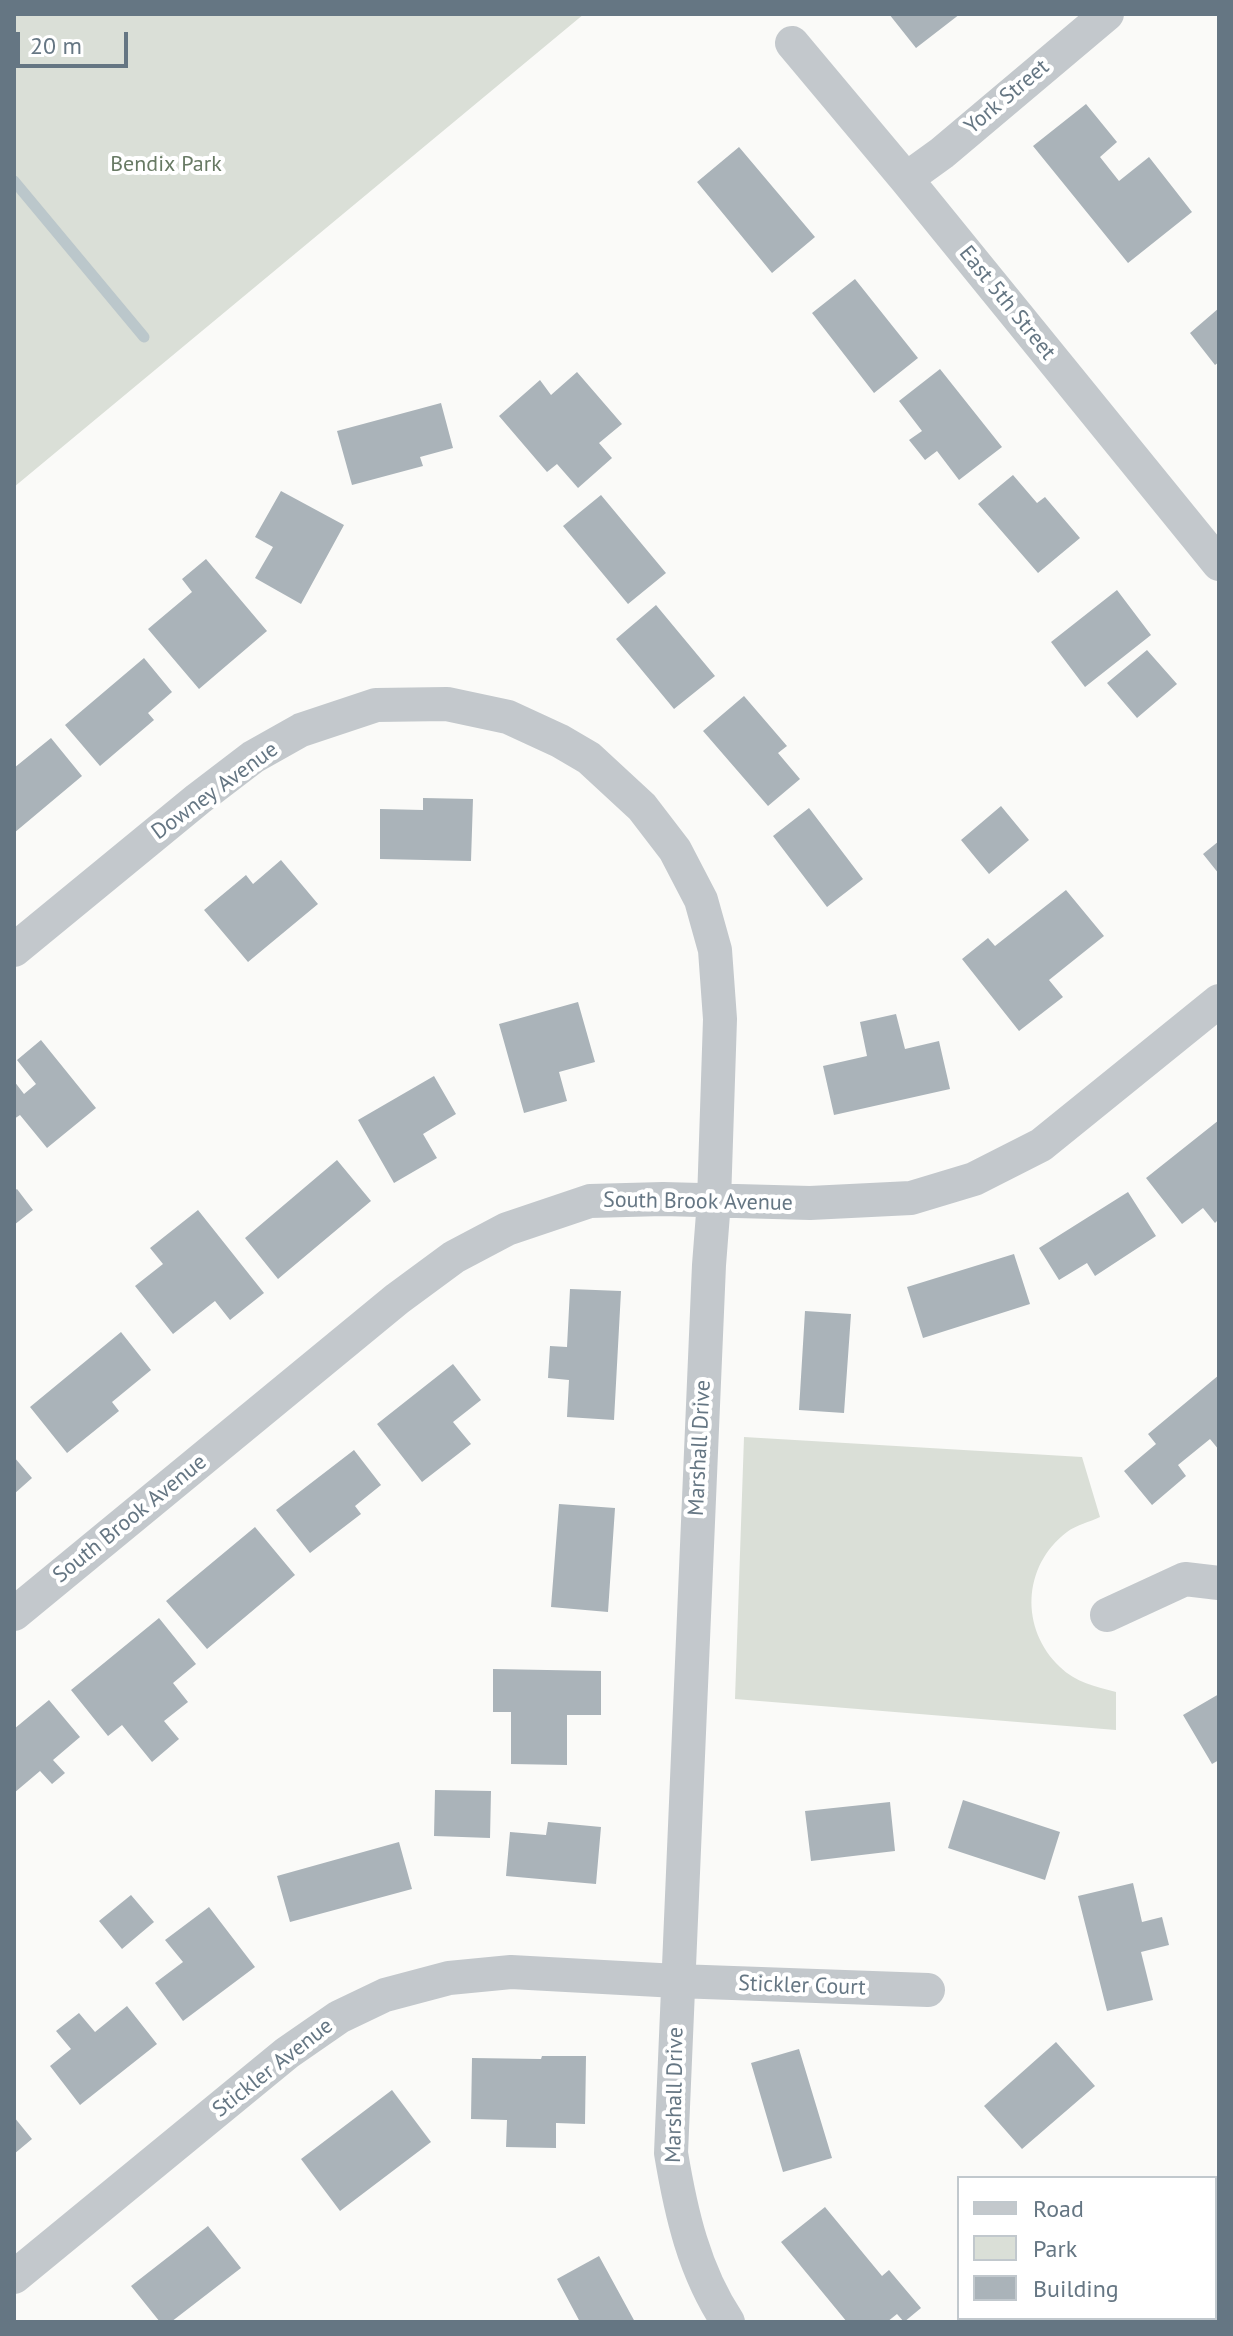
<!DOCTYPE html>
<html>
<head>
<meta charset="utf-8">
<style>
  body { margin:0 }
  #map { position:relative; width:1233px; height:2336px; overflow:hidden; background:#fafaf8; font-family:"PT Sans",sans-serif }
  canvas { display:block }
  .frame { position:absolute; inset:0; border:16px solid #657683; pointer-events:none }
  .legend { position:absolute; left:957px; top:2176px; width:260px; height:144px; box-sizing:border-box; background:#fff; border:2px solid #c1c8cd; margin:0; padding:10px 14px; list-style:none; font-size:24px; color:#657683 }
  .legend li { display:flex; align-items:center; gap:16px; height:40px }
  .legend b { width:40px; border:2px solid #c1c8cd }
  .scale { position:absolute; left:16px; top:32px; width:112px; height:36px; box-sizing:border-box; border:4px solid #657683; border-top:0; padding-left:10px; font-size:24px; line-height:28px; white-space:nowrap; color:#657683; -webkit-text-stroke:6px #fff; paint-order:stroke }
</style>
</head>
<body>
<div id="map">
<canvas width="1233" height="2336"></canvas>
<div class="frame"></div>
<ul class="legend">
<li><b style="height:10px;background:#c3c8cc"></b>Road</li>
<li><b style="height:22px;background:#dadfd7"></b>Park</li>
<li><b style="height:22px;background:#aab3b9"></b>Building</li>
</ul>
<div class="scale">20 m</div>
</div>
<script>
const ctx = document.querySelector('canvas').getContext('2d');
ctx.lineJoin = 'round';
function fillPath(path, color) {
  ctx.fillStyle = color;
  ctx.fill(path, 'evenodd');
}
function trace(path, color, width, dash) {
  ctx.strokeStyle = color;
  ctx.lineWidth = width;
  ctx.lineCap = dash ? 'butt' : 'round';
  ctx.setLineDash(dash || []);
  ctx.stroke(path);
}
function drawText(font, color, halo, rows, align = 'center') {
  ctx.font = font + ' "PT Sans",sans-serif';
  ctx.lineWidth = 8;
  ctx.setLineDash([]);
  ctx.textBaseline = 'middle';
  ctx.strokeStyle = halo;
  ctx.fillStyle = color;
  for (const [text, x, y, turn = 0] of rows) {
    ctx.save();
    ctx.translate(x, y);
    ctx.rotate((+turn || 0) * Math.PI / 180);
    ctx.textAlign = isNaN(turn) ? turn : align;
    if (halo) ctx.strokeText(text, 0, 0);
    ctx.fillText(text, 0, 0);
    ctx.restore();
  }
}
fillPath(new Path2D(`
  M14 14H584L14 487Z
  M744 1437 1082 1457 1100 1517C1090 1522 1076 1525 1067 1532 1022 1566 1020 1629 1060 1667 1075 1682 1096 1687 1116 1692V1730L735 1699Z`), '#dadfd7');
trace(new Path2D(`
  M14 181 144 337`), '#bbc7cb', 11);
fillPath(new Path2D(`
  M889 14H960L916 48Z
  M1086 104 1117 142 1100 157 1119 181 1149 157 1192 212 1128 263 1033 146Z
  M739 147 815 237 772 273 697 182Z
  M855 279 918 358 874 393 812 313Z
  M1219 308V362L1215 365 1190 333Z
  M940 369 1002 447 959 480 937 451 925 460 909 440 922 431 899 401Z
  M577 372 622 424 599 443 612 458 578 488 557 464 547 472 499 416 540 380 551 395Z
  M441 403 453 448 420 457 423 466 352 485 337 431Z
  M1013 475 1037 503 1045 497 1080 538 1038 573 978 504Z
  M281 491 344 525 301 604 255 578 273 547 255 537Z
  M601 495 666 573 628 604 563 526Z
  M206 559 267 631 199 689 148 629 192 592 182 579Z
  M1117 590 1151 635 1085 687 1051 642Z
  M656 605 715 676 674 709 616 639Z
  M1147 650 1177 684 1137 718 1107 683Z
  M144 658 172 692 148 713 154 720 100 766 65 725Z
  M744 696 787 746 778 753 800 779 768 806 703 731Z
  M51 738 82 776 14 833V768Z
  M423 798 473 799 471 861 380 859V809L423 810Z
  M1001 806 1029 840 989 874 961 840Z
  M809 808 863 879 827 907 773 836Z
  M1219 841V874L1203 854Z
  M281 860 318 904 248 962 204 910 246 875 253 884Z
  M1066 890 1104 936 1049 980 1063 997 1019 1031 962 959 988 938 995 946Z
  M578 1002 595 1062 559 1072 567 1101 524 1113 499 1024Z
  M896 1014 905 1049 939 1041 950 1089 834 1115 823 1066 867 1056 860 1022Z
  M41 1040 96 1108 47 1148 20 1115 14 1119V1081L24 1094 36 1084 17 1060Z
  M434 1076 456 1114 423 1134 437 1158 394 1183 358 1120Z
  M1219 1120V1219L1215 1223 1203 1208 1182 1224 1146 1178Z
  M337 1160 371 1201 278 1279 245 1238Z
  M17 1189 33 1210 14 1225V1191Z
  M1128 1192 1156 1236 1095 1276 1087 1263 1059 1280 1039 1248Z
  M198 1210 264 1293 230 1320 215 1301 173 1334 135 1286 163 1264 150 1248Z
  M1014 1254 1030 1304 923 1338 907 1287Z
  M570 1289 621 1291 614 1420 567 1417 569 1380 548 1378 550 1346 567 1347Z
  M805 1311 851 1314 844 1413 799 1410Z
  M121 1332 151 1370 112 1402 119 1411 67 1453 30 1407Z
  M453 1364 481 1400 453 1422 471 1444 422 1482 377 1424Z
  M1219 1375V1450L1210 1439 1178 1465 1186 1476 1152 1505 1124 1471 1156 1444 1148 1434Z
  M354 1450 381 1485 355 1506 361 1514 310 1553 276 1510Z
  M14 1457 32 1478 14 1494Z
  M559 1504 615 1508 608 1612 551 1607Z
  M255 1527 295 1575 207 1649 166 1601Z
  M159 1618 196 1664 173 1683 188 1702 164 1721 179 1739 152 1762 122 1725 108 1736 71 1690Z
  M493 1669 601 1671V1715H567V1765L511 1764V1712H493Z
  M1219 1694V1760L1212 1764 1183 1715Z
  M49 1700 80 1737 53 1760 65 1773 52 1784 40 1771 14 1793V1729Z
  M435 1790 491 1791 490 1838 434 1836Z
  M963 1800 1060 1832 1045 1880 948 1848Z
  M890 1802 895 1851 811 1861 805 1811Z
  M548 1822 601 1827 596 1884 506 1876 510 1832 546 1835Z
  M399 1842 412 1889 290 1922 277 1876Z
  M1133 1883 1142 1922 1162 1917 1169 1945 1141 1952 1153 2000 1107 2011 1078 1896Z
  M131 1895 154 1922 122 1949 99 1921Z
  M209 1907 255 1967 183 2021 155 1983 183 1962 165 1940Z
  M127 2006 157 2044 80 2105 50 2066 71 2049 56 2031 79 2013 95 2032Z
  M1056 2042 1095 2086 1022 2149 984 2106Z
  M799 2049 832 2158 783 2172 751 2063Z
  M542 2056H586L585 2124 556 2123V2148L506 2147 507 2120 471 2119 472 2058 541 2059Z
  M392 2090 431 2142 340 2211 301 2159Z
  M14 2117 32 2139 14 2154Z
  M1219 2201V2262L1215 2265V2204Z
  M825 2207 882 2276 889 2270 921 2308 904 2322 897 2314 887 2322H847L781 2242Z
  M208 2226 241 2268 171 2322H160L131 2286Z
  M599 2256 635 2322H580L557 2279Z
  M1072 2318H1145L1140 2322H1067Z`), '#aab3b9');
trace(new Path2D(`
  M792 43 906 179 1219 564
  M906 179 942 153 1107 14
  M14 950 198 799 253 757 301 730 376 705 447 704 508 717 560 741 589 758 642 807 675 850 701 900 715 950 720 1019 714 1201 709 1265 671 2153C681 2213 694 2271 728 2322
  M14 1614 397 1299 454 1257 507 1229 590 1201 663 1199 810 1203 911 1198 974 1179 1041 1145 1219 1001
  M1107 1615 1185 1579 1219 1583
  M14 2277 287 2053 339 2017 385 1995 449 1978 511 1972 677 1981 928 1990`), '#c3c8cc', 34);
drawText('22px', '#657683', '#fff', [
  ["York Street",1007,97,-40],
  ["East 5th Street",1007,303,51],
  ["Downey Avenue",215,791,-36],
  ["South Brook Avenue",698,1202,1],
  ["Marshall Drive",700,1448,-87],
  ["South Brook Avenue",130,1519,-39],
  ["Stickler Court",802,1986,2],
  ["Stickler Avenue",273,2068,-38],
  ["Marshall Drive",675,2095,-89]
]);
drawText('22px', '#687a64', '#fff', [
  ["Bendix Park",166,165]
]);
</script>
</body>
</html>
